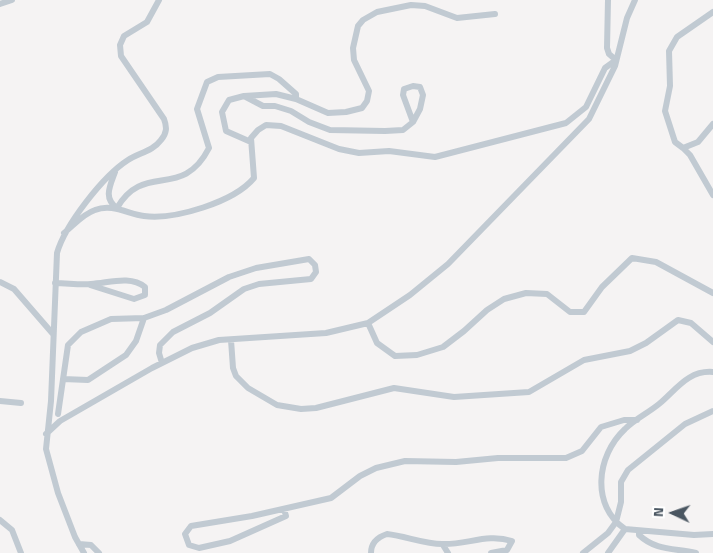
<!DOCTYPE html>
<html>
<head>
<meta charset="utf-8">
<style>
  body { margin:0 }
  #map { position:relative; width:713px; height:553px; overflow:hidden; background:#f5f3f3; font-family:"Titillium Web",sans-serif }
  canvas { display:block }
  .north { position:absolute; left:648px; top:488px; width:50px; height:50px; -webkit-text-stroke:4px #fff; paint-order:stroke; rotate:273deg; font-size:14px; font-weight:700; line-height:20px; text-align:center; color:#4a5661 }
  .north::after { content:''; display:block; margin:auto; width:18px; height:22px; background:#4a5661; clip-path:polygon(50% 0,100% 100%,50% 72%,0 100%) }
</style>
</head>
<body>
<div id="map">
<canvas width="713" height="553"></canvas>
<div class="north">N</div>
</div>
<script>
const ctx = document.querySelector('canvas').getContext('2d');
ctx.lineJoin = 'round';
function trace(path, color, width, dash) {
  ctx.strokeStyle = color;
  ctx.lineWidth = width;
  ctx.lineCap = dash ? 'butt' : 'round';
  ctx.setLineDash(dash || []);
  ctx.stroke(path);
}
trace(new Path2D(`
  M0 4 12 0
  M713 12 677 37 669 51 670 86 665 111 675 142 683 148 698 142 713 124
  M244 96 276 94 296 99 328 113 346 112 362 108 367 101 369 91 354 60 353 48 358 26 363 20 377 12 411 5 425 6 457 18 495 14
  M251 142 226 131 222 112 229 100 244 96 263 106H275L291 111 309 122 330 130 385 131 403 130 413 122 420 109 423 95 420 87 413 86 404 89 403 95 413 122
  M683 148 690 155 713 195
  M115 172C110 186 103 198 117 208 144 161 182 201 209 148L197 109 207 82 218 77 270 74 279 79 296 94V99
  M64 233C74 225 83 214 95 210 112 203 128 214 144 216 175 220 234 202 254 178L251 138 258 130 266 125 281 126 339 149 359 153 389 151 435 157 566 123 586 107 605 68 616 60 609 54 607 48 608 0
  M0 282 14 289 53 334
  M55 283C67 283 79 285 91 284 109 283 130 275 145 287V295L134 299 90 285
  M368 323 377 343 395 356 417 355 443 347 464 331 487 310 504 299 526 293 547 294 570 312H584L602 287 632 258 656 262 713 293
  M231 340 233 368 236 376 248 388 277 405 301 409 316 408 394 388 454 397 529 392 584 360 630 351 646 343 678 320 691 323 713 342
  M63 379 88 380 126 355 136 341 144 318
  M0 401 21 403
  M58 414 68 345 81 332 111 319 144 318 166 310 229 277 256 268 309 259 315 265 316 272 311 279 259 284 244 289 210 313 173 332 160 345 159 353 162 363
  M46 434 60 421 152 368 192 348 219 340 326 333 368 323 410 295 448 264 589 119 615 66 627 18 635 0
  M284 509 286 516 230 541 199 548 189 545 185 534 191 526 252 516 331 498 360 476 376 468 405 461 456 462 498 458H566L582 451 601 427 624 420H637
  M0 520 12 530 21 553
  M625 529 694 535 713 534
  M639 531V535C656 551 675 548 696 553
  M79 544 91 545 99 553
  M443 545 448 553
  M84 553 75 537 58 493 46 449 51 401 57 253C65 225 103 176 128 160 139 153 153 151 161 140 167 133 167 127 164 119L121 56 120 45 124 36 147 22 159 0
  M371 553C371 542 378 537 387 534 405 536 425 544 442 544 467 545 487 533 512 541L507 550 491 553
  M583 553 608 533 616 522 621 502V482L628 470 685 424 713 411
  M608 553 625 529C591 506 596 456 625 429 635 419 648 413 659 404 676 390 688 370 713 372`), '#c1cad2', 6);
</script>
</body>
</html>
